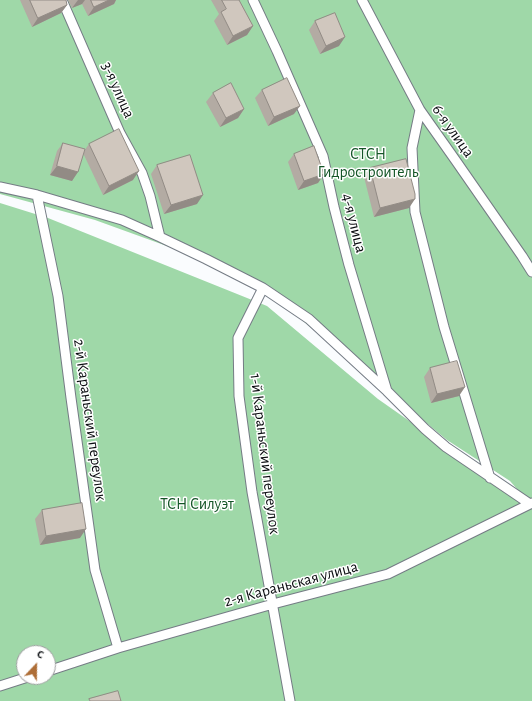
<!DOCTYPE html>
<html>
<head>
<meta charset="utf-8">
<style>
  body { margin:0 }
  #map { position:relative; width:532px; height:701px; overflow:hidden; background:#fafcfe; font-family:"Alegreya Sans",sans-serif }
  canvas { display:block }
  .north { position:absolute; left:16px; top:645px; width:40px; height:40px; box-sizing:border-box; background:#fff; border:1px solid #9d9e9f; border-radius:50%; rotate:22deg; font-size:11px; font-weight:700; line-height:16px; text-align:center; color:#090c0f }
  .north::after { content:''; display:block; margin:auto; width:14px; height:18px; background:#ae6e37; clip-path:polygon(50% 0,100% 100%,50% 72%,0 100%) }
</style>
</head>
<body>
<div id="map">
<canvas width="532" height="701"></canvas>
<div class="north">С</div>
</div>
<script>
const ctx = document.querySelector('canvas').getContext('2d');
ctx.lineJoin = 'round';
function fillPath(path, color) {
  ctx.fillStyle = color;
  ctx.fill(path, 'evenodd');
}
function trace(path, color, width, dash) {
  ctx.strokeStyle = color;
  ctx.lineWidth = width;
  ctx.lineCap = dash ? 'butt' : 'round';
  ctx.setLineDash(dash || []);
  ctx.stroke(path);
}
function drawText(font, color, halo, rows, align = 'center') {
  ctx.font = font + ' "Alegreya Sans",sans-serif';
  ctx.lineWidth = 3;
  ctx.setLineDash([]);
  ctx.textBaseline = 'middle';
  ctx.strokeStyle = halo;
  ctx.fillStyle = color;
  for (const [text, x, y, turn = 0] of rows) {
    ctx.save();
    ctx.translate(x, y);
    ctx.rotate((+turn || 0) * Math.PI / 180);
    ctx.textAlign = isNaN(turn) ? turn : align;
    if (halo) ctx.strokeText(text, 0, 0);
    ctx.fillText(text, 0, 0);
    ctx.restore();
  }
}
fillPath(new Path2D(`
  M0 0H532V503L530 504 510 481 447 440 263 288 175 249 95 220 0 194Z
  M0 203 48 218 267 306 378 399 532 507V701H0ZM24 653H48V677H24Z`), '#9fd8a8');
const service = new Path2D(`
  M62 0 120 133 142 173 150 196 160 237
  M253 0 277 51 323 156 334 207 349 265 387 391
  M362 0 420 110 456 161 522 256 532 272
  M420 110 412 148 415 212 444 327 490 478
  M0 187 37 195 122 220 160 237 206 259 263 288 309 319 387 391 425 429 446 447 530 504
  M37 195 58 296 71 398 95 570 118 648
  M263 288 238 338 239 396 252 492 290 701
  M48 671 118 648 273 604 388 574 532 503
  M0 686 28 677`);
trace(service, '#757c85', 11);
trace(service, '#fff', 9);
fillPath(new Path2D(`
  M20 0H66L67 5 61 13 32 27Z
  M68 0H116L114 4 88 16 82 4 72 8Z
  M211 0H239L253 26 247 35 227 45 214 21 219 14Z
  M315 21 339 46 320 54 309 30Z
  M262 90 294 114 268 126 255 98Z
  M213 93 244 109 238 118 220 127 206 102Z
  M63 143 84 151 89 144 133 180 103 195 83 153 72 181 50 175 57 151Z
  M294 154 324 174 318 183 298 190 288 162Z
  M157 165 197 204 164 214 151 174Z
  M370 168 409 208 374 217 364 177Z
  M430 368 459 396 431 403 424 377Z
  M42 510 80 538 40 545 35 519Z`), '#b3aba3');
fillPath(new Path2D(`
  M78 0H85L82 4 72 8Z
  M109 0H116L114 4 88 16 94 7Z
  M67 5 61 13 32 27 38 18Z
  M253 26 247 35 227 45 233 36Z
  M345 37 339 46 320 54 326 46Z
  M300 106 294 114 268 126 274 117Z
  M244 109 238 118 220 127 226 118Z
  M57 166 78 172 72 181 50 175Z
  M139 171 133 180 103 195 109 186Z
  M324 174 318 183 298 190 304 181Z
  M203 195 197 204 164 214 171 205Z
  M415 199 409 208 374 217 380 208Z
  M465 387 459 396 431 403 437 394Z
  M86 529 80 538 40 545 46 536Z`), '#928b85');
const building = new Path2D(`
  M30 0H66L67 5 38 18Z
  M91 0H109L94 7Z
  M222 0H239L253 26 233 36 221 12 226 9Z
  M335 13 345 37 326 46 315 21Z
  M287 78 300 106 274 117 262 90Z
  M231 83 244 109 226 118 213 93Z
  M119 129 139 171 109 186 89 144Z
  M63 143 85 149 78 172 57 166Z
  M314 146 324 174 304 181 294 154Z
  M190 155 203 195 171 205 157 165Z
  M406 159 415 194V199L380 208 370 168Z
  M457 361 465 387 437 394 430 368Z
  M82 503 86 529 46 536 42 510Z
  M118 691 121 701H90L89 699Z`);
fillPath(building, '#d0c7be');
trace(building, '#928b85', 1);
drawText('16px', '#090c0f', '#fff', [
  ["3-я улица",118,90,66],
  ["6-я улица",453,131,55],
  ["4-я улица",354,223,76],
  ["2-й Караньский переулок",90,420,82],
  ["1-й Караньский переулок",265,454,83],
  ["2-я Караньская улица",291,584,-15]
]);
drawText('16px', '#145527', '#fff', [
  ["СТСН",368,154],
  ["Гидростроитель",368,172],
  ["ТСН Силуэт",197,504]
]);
</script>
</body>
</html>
